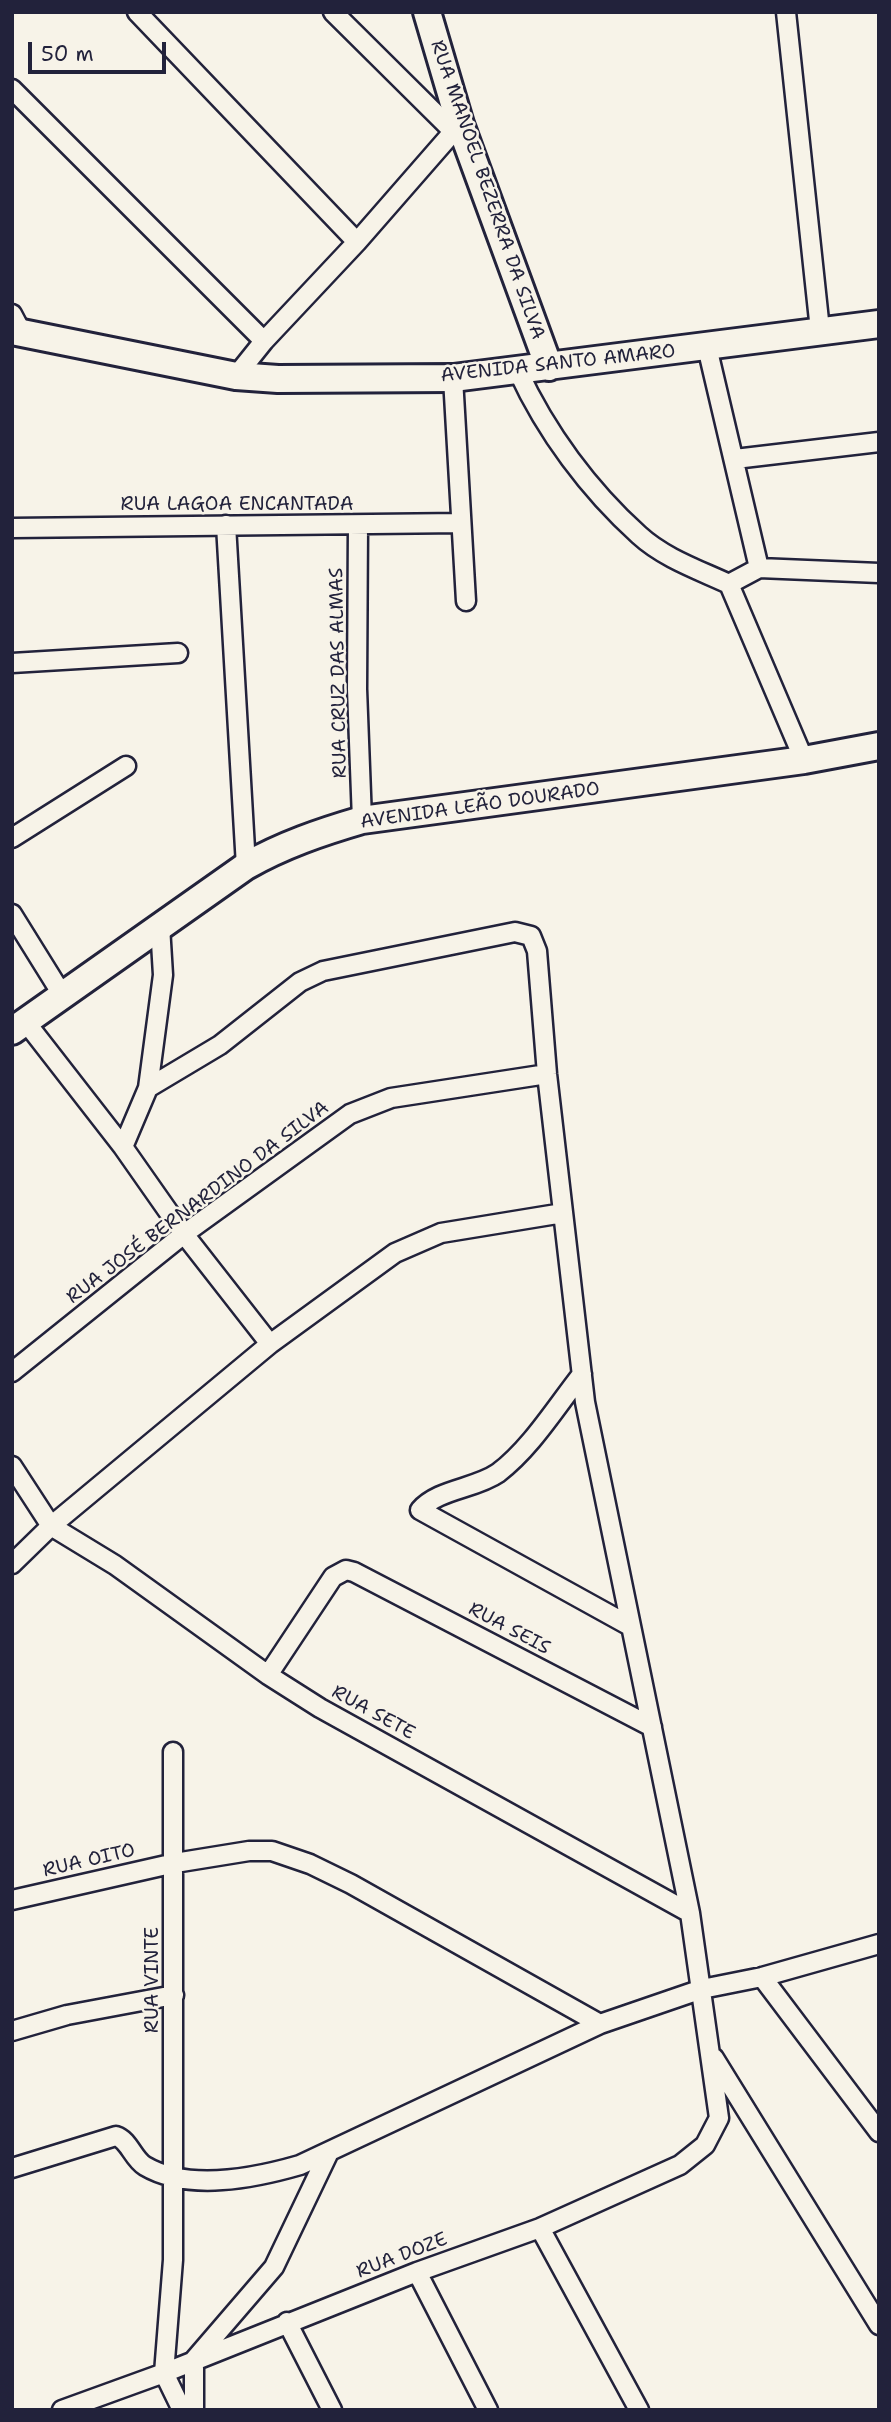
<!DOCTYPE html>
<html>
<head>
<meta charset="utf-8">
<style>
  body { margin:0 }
  #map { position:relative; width:891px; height:2422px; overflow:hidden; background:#f7f3e8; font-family:"Shantell Sans",sans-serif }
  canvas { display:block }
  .frame { position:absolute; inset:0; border:14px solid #22223b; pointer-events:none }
  .scale { position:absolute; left:28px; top:42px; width:138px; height:32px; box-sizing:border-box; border:4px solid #22223b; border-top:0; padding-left:9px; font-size:21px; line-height:24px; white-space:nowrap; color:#22223b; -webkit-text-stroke:5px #f7f3e8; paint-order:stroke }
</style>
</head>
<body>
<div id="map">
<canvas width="891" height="2422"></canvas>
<div class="frame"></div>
<div class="scale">50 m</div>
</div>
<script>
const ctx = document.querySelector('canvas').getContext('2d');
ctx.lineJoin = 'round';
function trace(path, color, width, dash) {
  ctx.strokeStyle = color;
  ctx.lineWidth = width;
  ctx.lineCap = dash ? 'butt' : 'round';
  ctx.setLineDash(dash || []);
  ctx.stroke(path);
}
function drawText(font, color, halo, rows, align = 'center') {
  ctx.font = font + ' "Shantell Sans",sans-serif';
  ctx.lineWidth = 5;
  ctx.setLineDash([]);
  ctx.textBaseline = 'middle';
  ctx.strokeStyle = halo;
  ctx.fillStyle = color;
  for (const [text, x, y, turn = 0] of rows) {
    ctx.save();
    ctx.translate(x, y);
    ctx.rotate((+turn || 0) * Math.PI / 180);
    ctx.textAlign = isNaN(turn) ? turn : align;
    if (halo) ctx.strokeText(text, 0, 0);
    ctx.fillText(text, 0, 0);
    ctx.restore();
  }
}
const street = new Path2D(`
  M137 12 357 242
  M333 12 454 132
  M786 12 820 330
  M12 89 264 341 236 376
  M12 314 22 333
  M264 341 357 242 460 124
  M707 347 759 568
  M518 371C546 432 589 490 639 535 664 558 699 570 729 584
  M453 378 466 601
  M735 459 879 442
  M226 525 246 866
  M358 525 357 689 362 820
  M12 528 461 523
  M759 568 729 584 804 760
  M759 568 879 573
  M12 663 178 653
  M12 838 126 766
  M12 914 63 996
  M25 1021 123 1147
  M148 1088 163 975 160 926
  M12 1372 184 1234 350 1114 391 1098 547 1074
  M582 1374C556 1407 531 1448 498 1473 475 1489 438 1489 420 1510L630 1626
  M12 1466 51 1526 115 1565 268 1675 320 1708 690 1913
  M12 1564 51 1526 270 1344 395 1253 441 1233 563 1213
  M268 1675 333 1577 346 1570 354 1572 652 1727
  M173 1752V2260L164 2373 182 2410
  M12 1900 175 1863 249 1851H272L310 1864 351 1884 600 2024
  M762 1977 879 2132
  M12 2031 67 2015 174 1995
  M714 2058 879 2325
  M12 2168 116 2136C129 2140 133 2159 145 2166 189 2192 255 2178 300 2165L600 2024 702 1989 762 1977 879 1944
  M540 2228 639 2410
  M417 2272 488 2410
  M287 2322 332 2410
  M62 2410 164 2373 417 2272 540 2228 680 2165 705 2145 719 2118 690 1913 585 1402 547 1074 537 951 531 936 515 932 323 971 300 982 220 1045 148 1088 123 1147 184 1234 270 1344
  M194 2410V2360L274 2267 329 2152`);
const secondary = new Path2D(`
  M427 12 460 124 549 367
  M12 331 236 376 278 379 453 378 879 324
  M12 1031 246 866C283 845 321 832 362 820L804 760 879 746`);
trace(street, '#22223b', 23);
trace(secondary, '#22223b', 32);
trace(street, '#f7f3e8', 18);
trace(secondary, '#f7f3e8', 26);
drawText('19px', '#22223b', '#f7f3e8', [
  ["RUA MANOEL BEZERRA DA SILVA",487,190,71],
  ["AVENIDA SANTO AMARO",558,364,-6],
  ["RUA LAGOA ENCANTADA",237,505],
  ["RUA CRUZ DAS ALMAS",339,673,-91],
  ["AVENIDA LEÃO DOURADO",480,806,-8],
  ["RUA JOSÉ BERNARDINO DA SILVA",198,1203,-37],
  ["RUA SEIS",509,1629,28],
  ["RUA SETE",373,1713,29],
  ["RUA OITO",89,1861,-13],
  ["RUA VINTE",153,1980,-90],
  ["RUA DOZE",402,2256,-21]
]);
</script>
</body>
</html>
